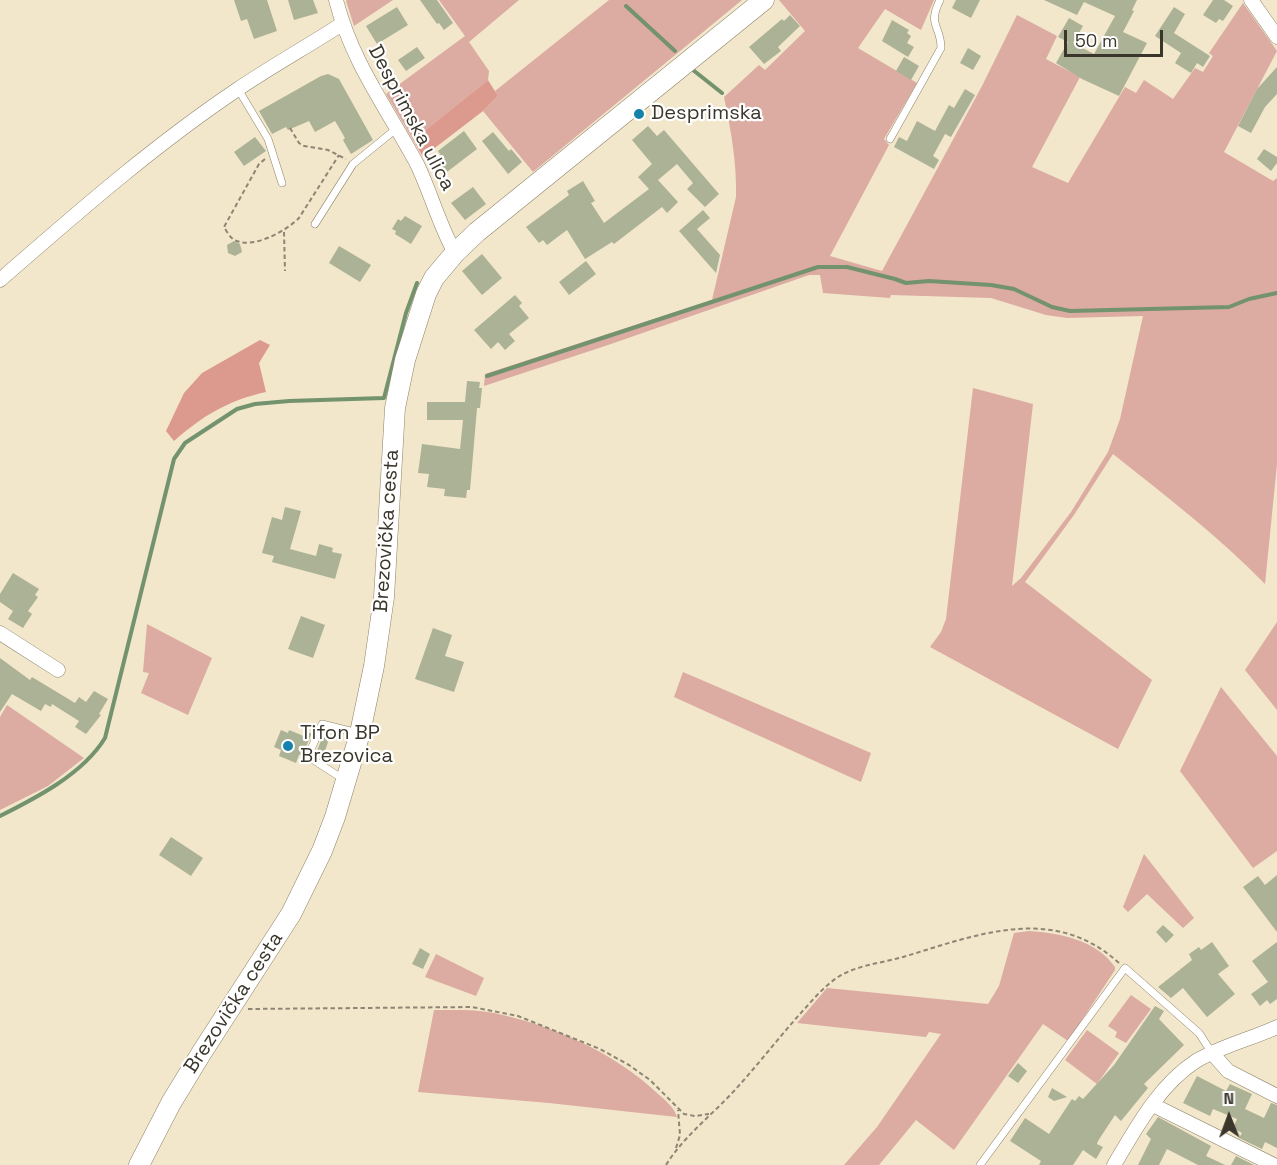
<!DOCTYPE html>
<html>
<head>
<meta charset="utf-8">
<style>
  body { margin:0 }
  #map { position:relative; width:1277px; height:1165px; overflow:hidden; background:#f2e6cb; font-family:"Space Grotesk",sans-serif }
  canvas { display:block }
  .north { position:absolute; left:1199px; top:1087px; width:60px; height:60px; -webkit-text-stroke:4px #fff; paint-order:stroke; rotate:359deg; font-size:16px; font-weight:700; line-height:24px; text-align:center; color:#3a362b }
  .north::after { content:''; display:block; margin:auto; width:21px; height:27px; background:#3a362b; clip-path:polygon(50% 0,100% 100%,50% 72%,0 100%) }
  .scale { position:absolute; left:1064px; top:30px; width:99px; height:27px; box-sizing:border-box; border:3px solid #3a362b; border-top:0; padding-left:8px; font-size:18px; line-height:21px; white-space:nowrap; color:#3a362b; -webkit-text-stroke:4px #fff; paint-order:stroke }
</style>
</head>
<body>
<div id="map">
<canvas width="1277" height="1165"></canvas>
<div class="north">N</div>
<div class="scale">50 m</div>
</div>
<script>
const ctx = document.querySelector('canvas').getContext('2d');
ctx.lineJoin = 'round';
function fillPath(path, color) {
  ctx.fillStyle = color;
  ctx.fill(path, 'evenodd');
}
function trace(path, color, width, dash) {
  ctx.strokeStyle = color;
  ctx.lineWidth = width;
  ctx.lineCap = dash ? 'butt' : 'round';
  ctx.setLineDash(dash || []);
  ctx.stroke(path);
}
function drawText(font, color, halo, rows, align = 'center') {
  ctx.font = font + ' "Space Grotesk",sans-serif';
  ctx.lineWidth = 4.5;
  ctx.setLineDash([]);
  ctx.textBaseline = 'middle';
  ctx.strokeStyle = halo;
  ctx.fillStyle = color;
  for (const [text, x, y, turn = 0] of rows) {
    ctx.save();
    ctx.translate(x, y);
    ctx.rotate((+turn || 0) * Math.PI / 180);
    ctx.textAlign = isNaN(turn) ? turn : align;
    if (halo) ctx.strokeText(text, 0, 0);
    ctx.fillText(text, 0, 0);
    ctx.restore();
  }
}
fillPath(new Path2D(`
  M347 0H393L354 26 346 1Z
  M439 0H519L469 42 489 71 488 80 413 140 386 94 465 36Z
  M609 0H742L533 172 483 111 498 96 495 91Z
  M779 0H934L921 30 885 9 858 48 917 83 884 139 889 145 830 256 882 271 982 86 1017 15 1057 36 1046 59 1080 77 1032 167 1068 183 1125 87 1136 93 1144 80 1173 99 1195 68 1203 72 1213 56 1209 53 1243 3 1277 51 1224 152 1273 181 1277 178V464L1265 584C1218 536 1166 496 1113 454L1074 515 1025 582 1152 680 1118 749 930 647 941 632 946 619 973 388 1033 404 1012 586 1021 578 1071 512 1108 452 1120 419 1143 316 1067 318 1046 315 991 298 891 295 890 298 823 293 820 275H809L611 344 484 386 485 374 712 300 736 197C737 164 731 130 724 97L759 65 765 70 805 31Z
  M1277 622V710L1245 670Z
  M147 624 212 658 188 715 141 693 149 673 143 672Z
  M683 672 871 753 861 782 674 697Z
  M1221 687 1277 756V851L1253 868 1180 771Z
  M7 705 84 758 48 786 0 810V717Z
  M1144 854 1194 918 1183 928 1147 894 1128 912 1123 907Z
  M1029 931C1060 933 1096 940 1115 967V970L1068 1041 1043 1024 954 1150 916 1120 879 1165H844L877 1127 941 1034 929 1032 926 1037 797 1023 827 988 988 1004 999 986 1014 933Z
  M436 954 484 978 476 996 425 977Z
  M1131 995 1151 1009 1126 1043 1115 1037 1117 1032 1108 1026Z
  M434 1010C454 1010 474 1009 494 1013 551 1025 614 1052 657 1093 665 1100 674 1107 677 1117L549 1103 418 1092Z
  M1087 1030 1119 1053 1097 1084 1065 1060Z`), '#dcaba2');
fillPath(new Path2D(`
  M488 80 498 96 483 111 423 157 413 140Z
  M260 340 270 345 259 363 266 392C229 400 202 416 174 441L166 431 184 393 202 373Z`), '#dc998e');
trace(new Path2D(`
  M626 6 675 51
  M693 70 722 93
  M487 376 818 267H847L895 279 906 283 929 281 991 285 1014 289 1052 307 1070 311 1229 307 1249 299 1277 293
  M0 816C36 798 83 774 105 738L174 459 185 443 237 409 255 404 289 401 384 398 406 313 417 283`), '#73926e', 4);
fillPath(new Path2D(`
  M234 0H267L277 31 254 39 247 19 241 21Z
  M288 0H313L318 13 294 20Z
  M420 0H437L453 23 444 30 439 23 437 24Z
  M956 0H980L971 18 952 8Z
  M1044 0H1137L1132 10 1134 11 1123 32 1147 43 1119 96 1082 79 1056 63 1068 42 1058 37 1069 18 1083 26 1073 43 1094 54 1115 16 1084 2 1077 15Z
  M1213 0H1224L1233 6 1223 21 1219 19 1216 23 1203 15Z
  M397 7 408 25 377 44 366 26Z
  M1174 7 1185 14 1174 33 1210 56 1203 67 1197 63 1191 73 1175 63 1181 53 1155 36Z
  M790 15 800 26 778 47 781 51 764 64 749 47 782 19 784 21Z
  M892 20 909 30 907 33 911 36 907 43 914 47 908 57 882 41Z
  M417 47 425 58 406 71 398 60Z
  M968 48 981 56 973 70 960 63Z
  M904 57 919 66 911 80 896 71Z
  M1277 67V94L1265 107 1251 133 1238 126 1257 89Z
  M328 74 339 79 373 140 351 154 343 140 345 138 335 121 315 132 309 121 288 130 286 127 272 134 259 111 321 76Z
  M965 89 975 95 951 137 945 134 933 156 939 160 934 169 894 147 899 137 907 141 917 121 935 131 949 105 954 108Z
  M648 126 657 136 664 130 719 194 705 207 687 189 693 183 677 164 658 180 678 202 667 213 662 207 614 244 612 242 585 259 567 230 547 245 543 240 539 243 526 227 569 195 567 191 583 181 595 201 591 203 604 223 649 189 638 177 652 164 632 140Z
  M464 131 477 149 443 175 434 163 442 157 438 151Z
  M493 132 509 151 511 149 522 162 508 174 482 141Z
  M255 137 266 151 244 166 234 152Z
  M1264 149 1277 157V163L1271 171 1257 159Z
  M473 187 486 204 465 220 451 203Z
  M703 210 710 218 697 229 720 255 716 273 679 231Z
  M405 216 422 226 411 244 395 234 396 231 392 229 398 219 401 221Z
  M234 241 240 244 242 252 235 256 228 253 227 245Z
  M339 246 371 265 360 282 329 263Z
  M482 254 502 278 482 295 462 271Z
  M586 261 596 274 569 295 559 282Z
  M515 295 522 303 519 306 529 318 509 334 515 341 505 350 498 342 491 349 474 330Z
  M467 381 480 382 479 388H482L480 408H477L470 490H467L466 498 444 496 445 489 427 487 429 474 418 473 422 444 460 449 463 420H427V402H465Z
  M285 507 301 511 290 549 316 556 319 544 333 548 332 552 342 554 335 579 272 562 274 556 262 553 272 517 282 520Z
  M13 573 39 589 35 595 38 597 28 611 32 614 23 628 8 619 13 611 0 602V594Z
  M301 616 325 625 313 658 288 649Z
  M433 628 452 635 445 656 464 662 454 692 415 679Z
  M0 658 30 680 32 677 75 703 79 697 86 702 94 691 108 699 99 714 101 715 86 734 75 727 79 721 52 704 51 707 45 704 41 711 12 694 0 712Z
  M281 730 288 733 289 730 306 737 308 733H312L303 754 299 755 296 763 279 756 281 750 274 747Z
  M323 735 328 742 324 754H316Z
  M171 837 203 858 191 876 159 855Z
  M1277 875V932L1243 887 1258 876 1265 885Z
  M1163 925 1174 935 1166 943 1156 932Z
  M1212 942 1229 966 1218 974 1235 994 1207 1017 1183 988 1171 998 1158 987 1192 960 1189 954 1199 947 1201 950Z
  M1277 942V999L1270 1004 1267 1000 1260 1006 1251 994 1268 982 1252 961Z
  M420 948 430 954 423 969 412 964Z
  M1155 1006 1164 1011 1159 1019 1184 1045 1144 1084 1148 1088 1121 1121 1115 1115 1098 1141 1097 1144 1103 1147 1096 1159 1083 1150 1073 1165H1039L1041 1161 1010 1141 1025 1118 1049 1134 1072 1099 1075 1101 1079 1096 1083 1099 1114 1065Z
  M1018 1063 1027 1071 1018 1083 1008 1076Z
  M1197 1076 1226 1091 1230 1084 1252 1094 1245 1109 1264 1118 1271 1103 1277 1105V1148L1265 1142 1262 1149 1239 1138 1242 1133 1233 1128 1237 1119 1213 1109 1210 1116 1183 1103Z
  M1052 1088 1067 1097 1054 1101 1048 1097Z
  M1158 1117 1211 1146 1206 1156 1225 1165H1198L1167 1149 1159 1165H1138L1151 1139 1146 1134Z
  M1236 1156 1254 1165H1231Z`), '#acb296');
const service = new Path2D(`
  M238 89 268 139 282 183
  M890 139 941 48C941 25 927 26 940 0
  M315 224 353 164 396 129
  M343 779 312 759 309 754 322 724 358 733
  M980 1165 1125 968 1199 1033 1212 1053`);
const minor = new Path2D(`
  M336 0C352 63 387 108 417 164 431 193 439 225 455 253
  M1251 0 1277 37
  M0 280C77 213 153 146 238 89 272 66 308 46 342 24
  M0 633 58 670
  M1212 1053 1228 1071 1277 1096
  M1153 1105 1274 1165
  M1114 1165C1136 1128 1159 1085 1196 1061 1221 1046 1251 1039 1277 1027`);
const secondary = new Path2D(`
  M139 1165 171 1103 202 1052 291 914 322 851 335 817 360 733 374 666 384 597 395 408 405 360 426 294 434 278 455 253 477 232 764 0`);
trace(service, '#8c8269', 8);
trace(minor, '#8c8269', 15);
trace(secondary, '#8c8269', 21);
trace(new Path2D(`
  M290 128 299 143 304 146 328 150 346 159
  M265 159 259 164 224 227C226 230 229 236 233 239 251 251 286 231 299 218L339 155
  M284 232 285 271
  M248 1009 472 1007 518 1016 600 1049 629 1065 650 1080 684 1114 695 1116 709 1114
  M676 1148 680 1135 678 1110
  M666 1165C684 1136 711 1116 734 1091 756 1067 777 1040 799 1015 811 1002 823 987 838 977 857 965 882 963 903 957 977 935 1053 903 1119 963`), '#8e8674', 2, [4.5, 3]);
trace(service, '#fff', 7);
trace(minor, '#fff', 14);
trace(secondary, '#fff', 20);
for (const [x, y, r, color] of [
  [639,114,6,"#1682aa"],
  [288,746,6,"#1682aa"]
]) {
  const dot = new Path2D();
  dot.arc(x, y, r, 0, 2 * Math.PI);
  ctx.fillStyle = color;
  ctx.fill(dot);
  trace(dot, '#fff', 2);
}
drawText('20px', '#3a362b', '#fff', [
  ["Desprimska",651,114],
  ["Tifon BP",300,734],
  ["Brezovica",300,757]
], 'left');
drawText('20px', '#3a362b', '#fff', [
  ["Desprimska ulica",411,118,62],
  ["Brezovička cesta",387,531,-86],
  ["Brezovička cesta",234,1003,-57]
]);
</script>
</body>
</html>
